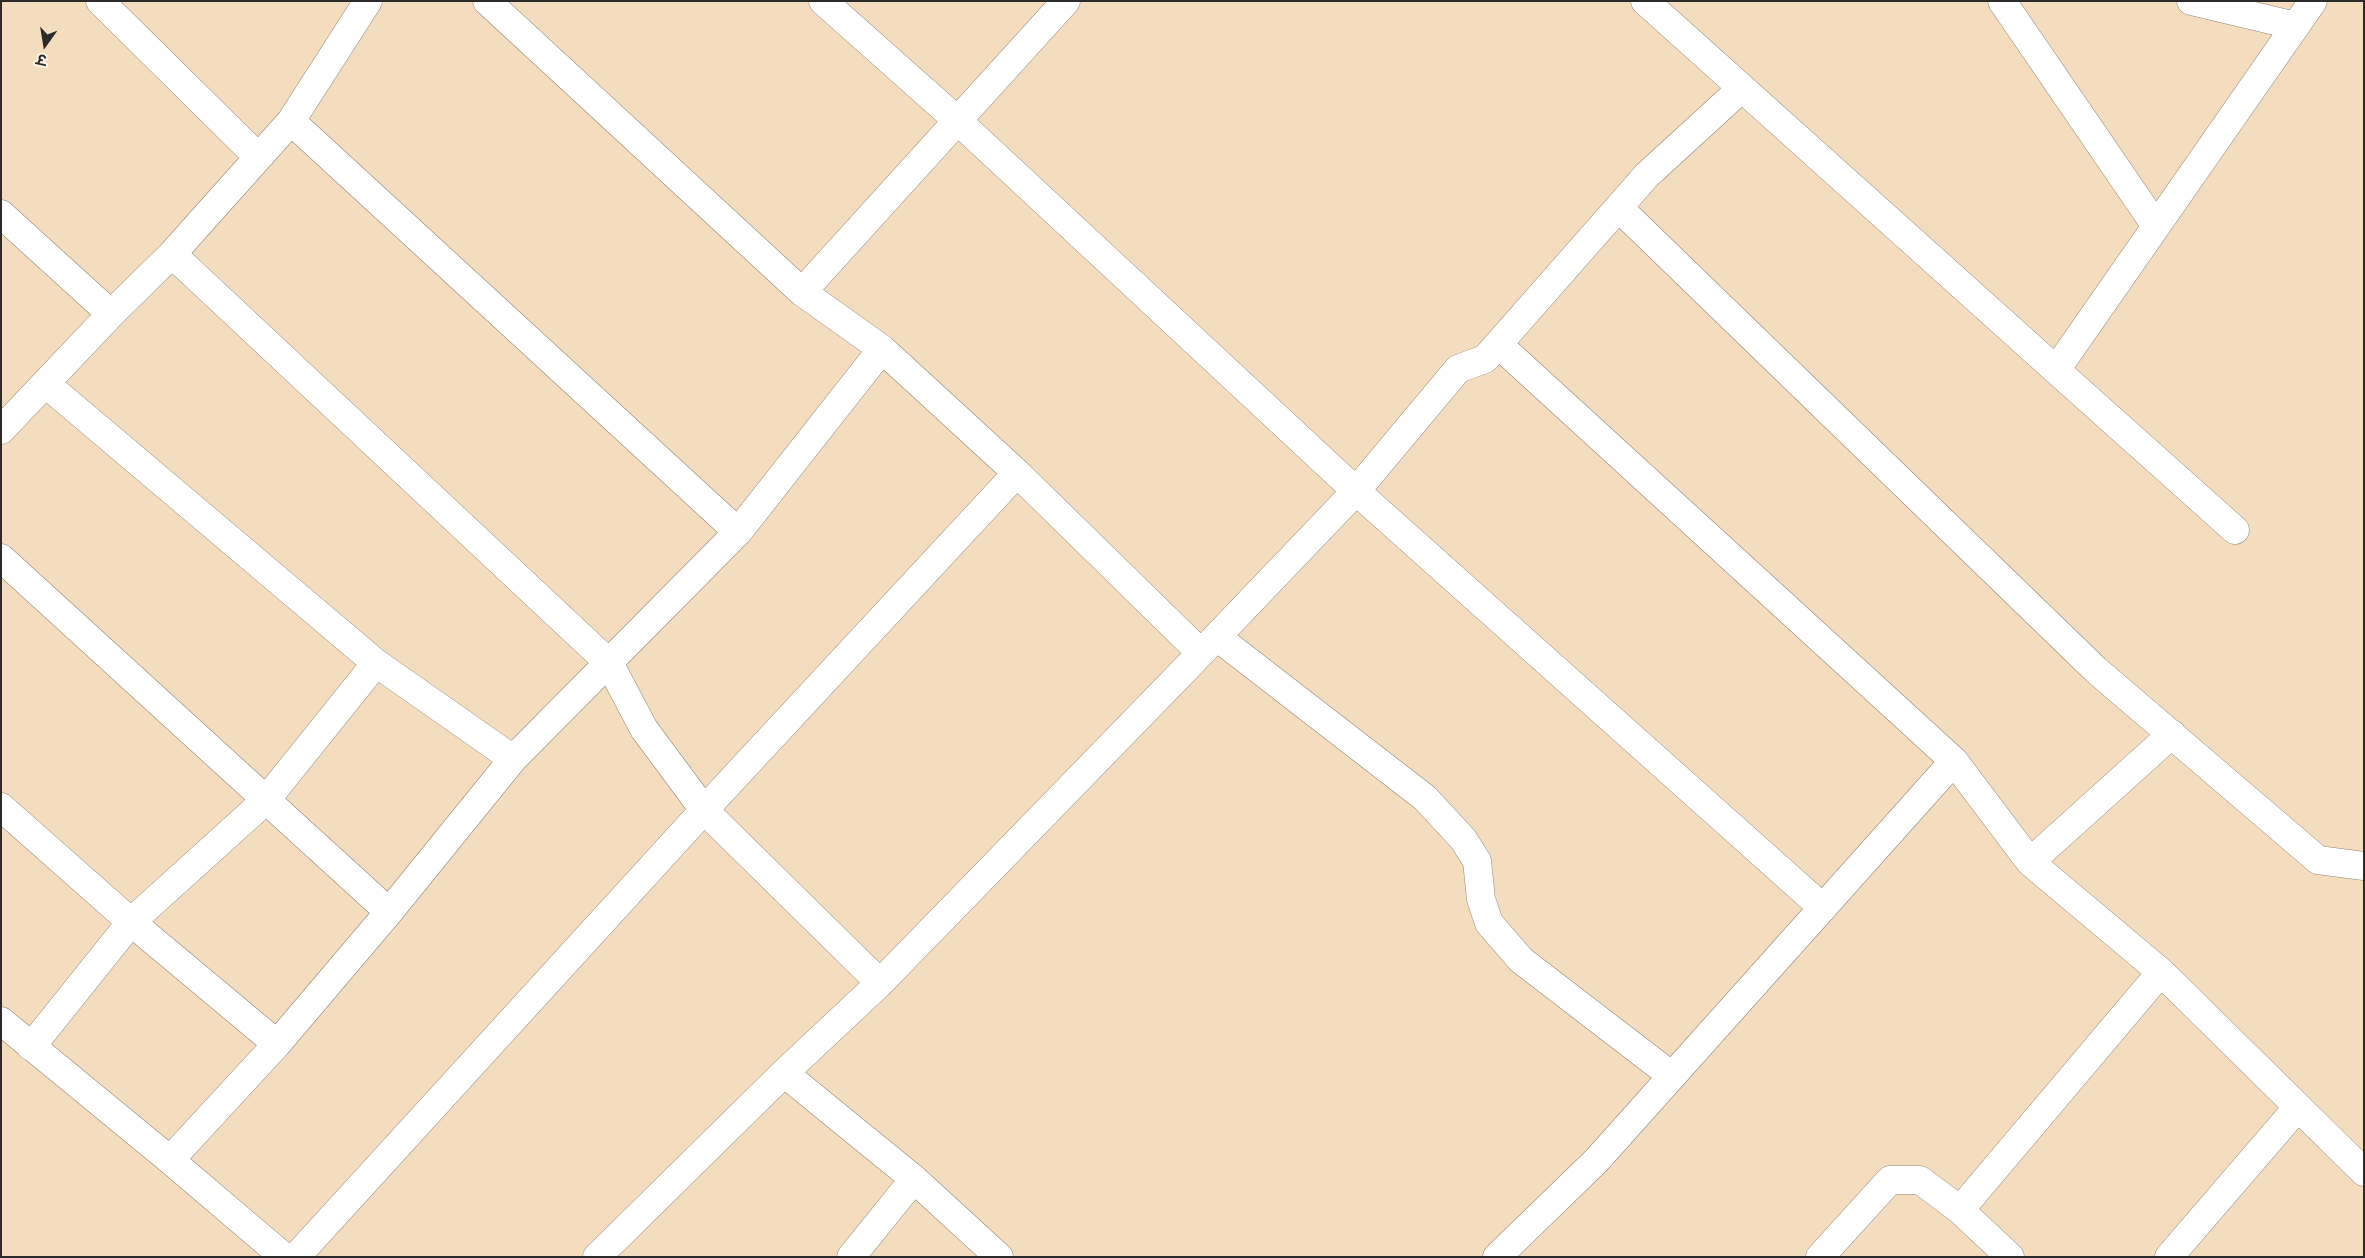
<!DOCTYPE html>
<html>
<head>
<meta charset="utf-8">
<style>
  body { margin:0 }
  #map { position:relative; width:2365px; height:1258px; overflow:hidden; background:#f4ddbf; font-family:"Playpen Sans","Playpen Sans Deva",sans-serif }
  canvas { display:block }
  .frame { position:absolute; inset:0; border:2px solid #2b2b2b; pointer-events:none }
  .north { position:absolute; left:20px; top:20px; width:50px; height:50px; -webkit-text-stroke:4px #fcf5e5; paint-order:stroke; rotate:193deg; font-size:14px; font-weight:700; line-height:20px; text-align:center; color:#2b2b2b }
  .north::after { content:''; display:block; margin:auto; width:18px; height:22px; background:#2b2b2b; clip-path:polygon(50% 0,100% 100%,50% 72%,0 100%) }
</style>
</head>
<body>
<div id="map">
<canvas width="2365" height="1258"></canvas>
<div class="frame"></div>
<div class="north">उ</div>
</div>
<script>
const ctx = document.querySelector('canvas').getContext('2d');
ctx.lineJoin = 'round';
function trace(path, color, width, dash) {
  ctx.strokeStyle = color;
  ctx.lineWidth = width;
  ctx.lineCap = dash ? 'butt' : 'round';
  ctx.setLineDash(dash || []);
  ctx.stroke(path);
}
const minor = new Path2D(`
  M100 1 258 157
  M487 1 802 292 882 349 1017 473 1201 653
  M823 1 958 121 1356 491 1823 908
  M1645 1 2056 370
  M2002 1 2156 226
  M2191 1 2296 26
  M291 121 738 532
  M1619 208 2096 670 2318 860 2364 866
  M1 214 111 314
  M172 254 609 663 644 729 704 810 880 983
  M802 292 1066 1
  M1499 345 1954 761 2030 862 2161 972 2364 1172
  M46 384 376 663 513 759
  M1 430 111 314 172 254 291 121 368 1
  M2235 530 2056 370 2313 1
  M1 558 389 912
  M1217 637 1425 798 1463 839 1477 861 1481 899 1489 923 1521 960 1672 1076
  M1 807 131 922 277 1044
  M2030 862 2172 734
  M1 1021 170 1160 284 1257
  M31 1047 131 922 266 800 376 663
  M170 1160 277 1044 389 912 513 759 738 532 882 349
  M296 1257 704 810 1017 473
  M597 1257 784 1073
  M851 1257 914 1179
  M999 1257 914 1179 784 1073 880 983 1201 653 1356 491 1458 369 1485 359 1647 175 1742 88
  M1497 1257 1597 1160 1954 761
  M1820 1257 1890 1180H1920L1960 1210
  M2010 1257 1960 1210 2161 972
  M2169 1257 2298 1107`);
trace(minor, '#908475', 29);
trace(minor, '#fff', 28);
</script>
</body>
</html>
